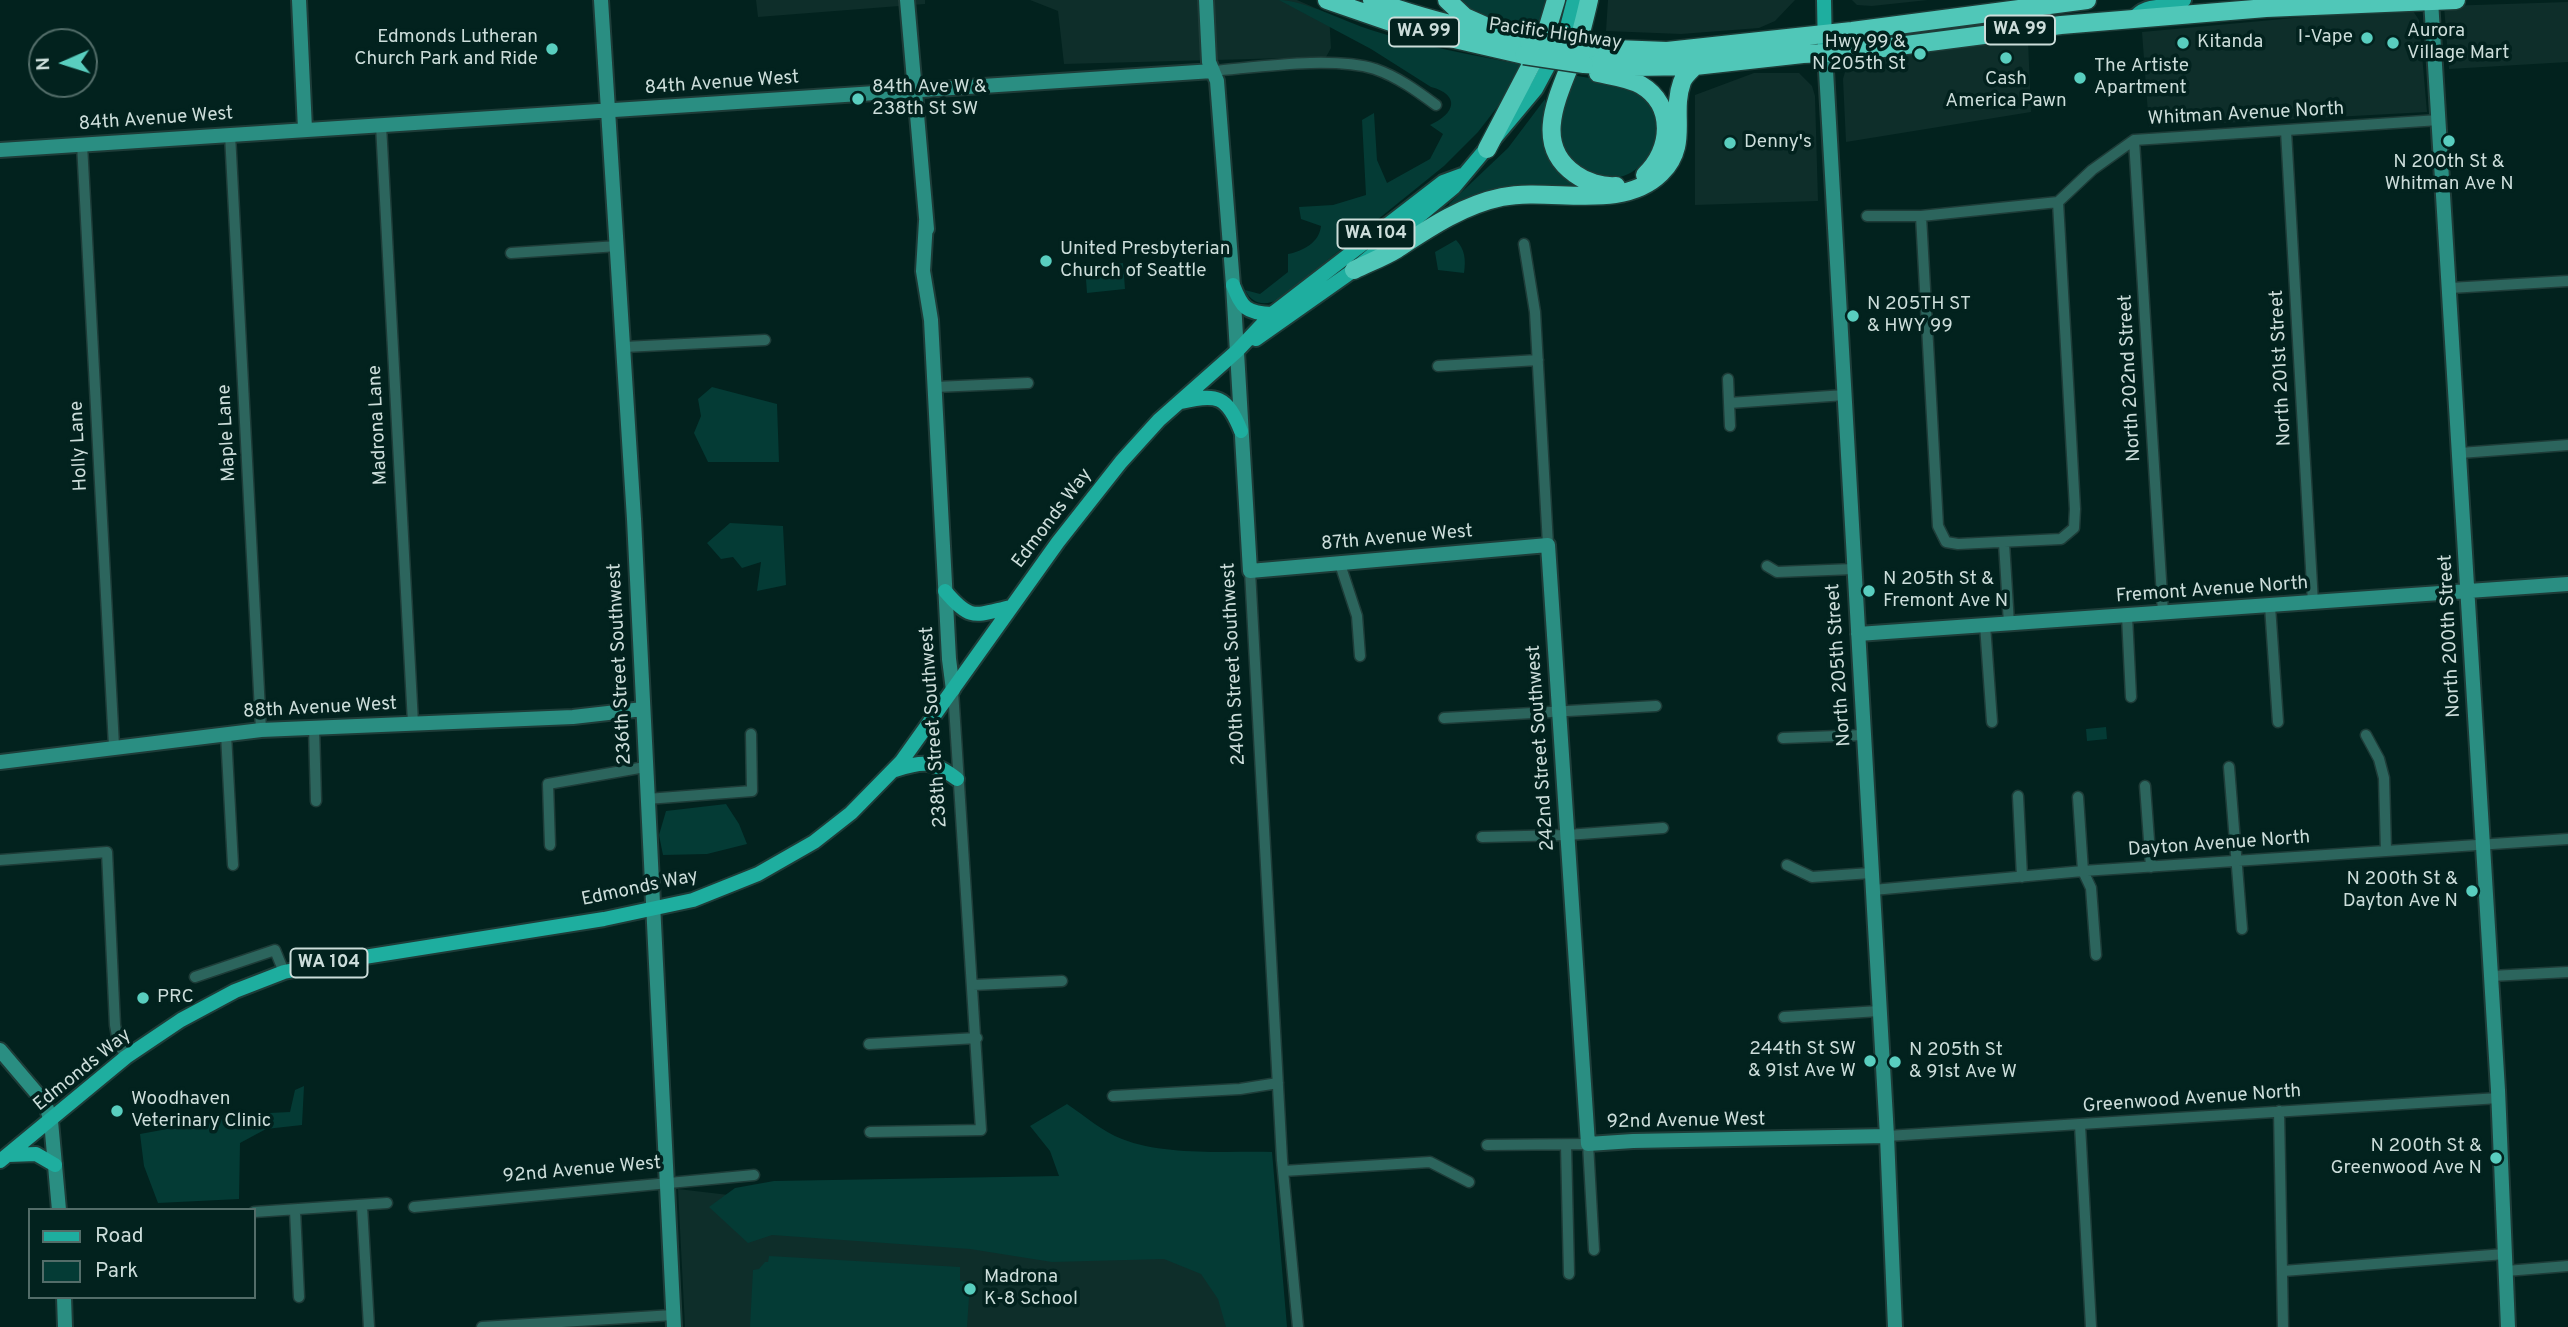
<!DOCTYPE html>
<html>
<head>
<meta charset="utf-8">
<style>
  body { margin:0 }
  #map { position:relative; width:2568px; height:1327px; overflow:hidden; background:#02221e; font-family:Overpass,sans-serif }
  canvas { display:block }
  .legend { position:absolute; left:28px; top:1208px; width:228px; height:91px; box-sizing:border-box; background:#02221e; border:2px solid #536d69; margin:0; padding:9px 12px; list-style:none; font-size:21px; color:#ccddda }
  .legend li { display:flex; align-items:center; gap:14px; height:35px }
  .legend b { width:35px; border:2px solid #536d69 }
  .north { position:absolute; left:28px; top:28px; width:70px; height:70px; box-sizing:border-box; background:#02221e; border:2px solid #536d69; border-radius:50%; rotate:267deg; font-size:19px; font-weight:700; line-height:28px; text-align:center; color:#ccddda }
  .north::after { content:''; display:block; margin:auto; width:24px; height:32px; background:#59cebf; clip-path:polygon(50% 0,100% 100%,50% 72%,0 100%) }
</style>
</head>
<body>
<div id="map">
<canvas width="2568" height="1327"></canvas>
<ul class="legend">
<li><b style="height:9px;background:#1eae9f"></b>Road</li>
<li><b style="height:19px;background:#043b35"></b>Park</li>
</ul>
<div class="north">N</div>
</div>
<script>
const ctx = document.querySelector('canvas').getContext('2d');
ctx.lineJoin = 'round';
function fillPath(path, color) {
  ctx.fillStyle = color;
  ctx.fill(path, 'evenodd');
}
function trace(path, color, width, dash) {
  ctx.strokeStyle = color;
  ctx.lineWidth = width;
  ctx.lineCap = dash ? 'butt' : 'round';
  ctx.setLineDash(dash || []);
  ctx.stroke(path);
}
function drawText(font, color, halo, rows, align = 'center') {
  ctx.font = font + ' Overpass,sans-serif';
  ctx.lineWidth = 7;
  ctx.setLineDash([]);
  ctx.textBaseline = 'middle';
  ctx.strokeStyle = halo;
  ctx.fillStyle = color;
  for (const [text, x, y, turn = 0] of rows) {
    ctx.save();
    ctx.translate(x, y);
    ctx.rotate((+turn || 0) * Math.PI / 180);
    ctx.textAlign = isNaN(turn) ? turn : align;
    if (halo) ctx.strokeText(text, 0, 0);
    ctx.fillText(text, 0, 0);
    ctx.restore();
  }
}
fillPath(new Path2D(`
  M756 0H925V4L758 17Z
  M1030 0H1297L1329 14 1331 48 1326 57 1064 64 1058 11Z
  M1608 0H1795L1775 21 1759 28 1681 34 1606 31Z
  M1852 0H1928L1872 6 1857 5Z
  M2568 2V62L2449 69 2444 6Z
  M2402 8 2413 11 2419 20 2427 112 2149 127 2142 32Z
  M2028 40 2031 112 1846 142 1843 79 1847 65 1855 58 1968 42Z
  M1754 73H1799L1812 86 1815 96 1818 201 1695 205V95Z
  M678 1189 1007 1228 1256 1251 1259 1327H685Z`), '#0e2e2a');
fillPath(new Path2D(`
  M1279 0C1303 0 1346 22 1371 30 1421 46 1472 55 1524 65L1502 101 1478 132 1444 166 1278 300C1264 306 1252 304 1245 290L1260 294 1288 272V254C1303 251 1319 243 1321 226L1301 219 1299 207 1333 205 1366 195 1362 120 1374 113 1377 160 1387 183 1430 159 1443 134 1430 125C1455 114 1461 95 1431 87L1371 49Z
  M1457 0H1552L1538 34C1511 25 1478 20 1457 0Z
  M1572 75C1590 79 1614 79 1630 88 1685 116 1647 194 1592 176 1586 174 1580 168 1575 164 1565 155 1555 141 1556 127 1557 113 1568 89 1572 75Z
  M1545 99C1548 108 1543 116 1543 126 1541 156 1562 180 1589 189L1449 208V204L1508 148Z
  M1456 240C1465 249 1466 260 1464 273L1438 270 1435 252Z
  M1123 263 1125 289 1087 293 1085 266Z
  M712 387 777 404 779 462H708L694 433 701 416 698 399Z
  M730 523 783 526 786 585 757 591 761 562 742 568 733 557 721 559 707 543Z
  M2106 727 2107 739 2087 741 2086 729Z
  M726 804 739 824 747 844 707 854 663 855 659 835 666 811Z
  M304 1086 302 1125 266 1129 240 1143 239 1199 158 1203 144 1166 140 1134 178 1127 207 1116 290 1112 295 1090Z
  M1067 1104C1085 1116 1103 1132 1122 1139 1165 1156 1226 1151 1272 1152L1287 1327H1226L1218 1299 1201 1274 1164 1259 1052 1262 970 1249 772 1235 748 1243 709 1207 735 1188 774 1181 1059 1176 1050 1151 1030 1126Z
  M769 1256 960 1267V1281L970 1282 967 1327H750L753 1270 759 1269 765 1262H768Z`), '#043b35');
const street = new Path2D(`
  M1213 71C1260 67 1331 56 1375 69 1398 77 1417 91 1436 105
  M381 125 413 723
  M2286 131 2313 603
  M230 134 261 730
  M2134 140 2163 613
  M82 144 114 746
  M1867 216H1921L2058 202 2092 170 2134 140 2439 120
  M1921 216 1938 526 1946 542 1958 544 2061 539 2074 528 2075 509 2058 202
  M1524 244 1535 312 1548 545
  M511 253 618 246
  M2450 288 2568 281
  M624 347 765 340
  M1438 366 1538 360
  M1728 379 1730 426
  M935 387 1028 383
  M1729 403 1845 395
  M2460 453 2568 445
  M2004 543 2009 624
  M1340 564 1357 616 1360 656
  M1767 566 1777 572 1854 569
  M1250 571 1282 1160 1298 1327
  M2270 606 2278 722
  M2127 616 2131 697
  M1985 625 1992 722
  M1444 718 1656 706
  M314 727 316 801
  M226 734 233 865
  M2366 735 2379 759 2384 778 2386 851
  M1783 738 1864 735
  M2229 767 2242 929
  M2145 786 2151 867
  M2018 796 2022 877
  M2078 797 2083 871 2091 888 2096 955
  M647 799 752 791 751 734
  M1482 837 1567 835 1663 828
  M550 845 548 784 645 767
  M0 860 107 852 115 1025 118 1042 126 1057
  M1787 865 1812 877 1871 873
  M1873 890 2083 871 2568 839
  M2491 976 2568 972
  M195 977 275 950 284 972
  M973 985 1062 981
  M1784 1017 1879 1011
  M869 1044 977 1038
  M1113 1096 1240 1089 1278 1083
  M2279 1111 2283 1327
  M2080 1125 2091 1327
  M870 1132 981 1130 953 690
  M1887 1136 2499 1098
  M1487 1145 1588 1144 1594 1250
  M1566 1145 1569 1274
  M1283 1171 1430 1162 1469 1182
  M362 1206 369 1327
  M414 1207 754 1175
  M295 1210 299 1297
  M254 1212 387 1203
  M2283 1271 2505 1254
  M2506 1271 2568 1266
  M482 1327 673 1315`);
const secondary = new Path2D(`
  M299 0 305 129
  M601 0 634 519 674 1327
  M907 0 927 229
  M1206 0 1209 62 1217 81 1233 285 1250 571 1548 545 1588 1144 1633 1141 1887 1136
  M2431 0 2498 1090 2508 1327
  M1825 53 1887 1136 1895 1327
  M0 150 1213 71
  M926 221 923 271 931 320 949 659 953 690
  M1858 634 2568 584
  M0 762 261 730 573 717 643 709
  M0 1050 45 1103 51 1121 59 1210
  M64 1297 65 1327`);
const primary = new Path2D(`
  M1824 0 1825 53
  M2133 19C2149 0 2165 12 2184 0
  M1233 285C1242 308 1246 313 1272 314
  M1256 339 1354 270 1454 187 1536 89 1565 35 1574 0
  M1181 402C1217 393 1227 396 1241 431
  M945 591C971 622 975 615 1011 607
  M895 770C924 761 932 760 957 779
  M8 1155 36 1154 55 1165
  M0 1161 126 1057 181 1020 235 991 284 972 339 961 604 919 693 900 758 874 814 842 851 813 901 762 1058 542 1121 462 1159 420 1237 351 1272 314 1443 182 1462 175`);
const highway = new Path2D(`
  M1327 0 1411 29 1524 55
  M1372 0C1423 19 1476 31 1529 42
  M1447 0 1465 17 1483 25
  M1589 0C1585 17 1581 35 1575 52 1561 91 1530 143 1575 174 1586 182 1602 187 1616 186
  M1590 48 1667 51 1852 31 2087 0
  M1584 64 1633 67 1695 66 1803 54 1852 52 2061 25 2266 8 2456 0
  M1598 73C1612 76 1629 78 1641 85 1675 105 1672 150 1645 175
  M1487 149 1544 40 1556 0
  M1354 270C1368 263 1384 257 1397 249 1429 228 1463 205 1502 197 1552 187 1622 212 1661 173 1690 144 1670 115 1682 82 1684 76 1690 71 1695 66`);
trace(street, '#1e3c38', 13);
trace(secondary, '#1e3c38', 18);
trace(primary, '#1e3c38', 18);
trace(highway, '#1e3c38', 21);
trace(street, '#2c655d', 10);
trace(secondary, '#2a8e82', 14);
trace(primary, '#1eae9f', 14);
trace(highway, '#50c7b8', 18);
const highwayBridge = new Path2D(`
  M1529 42 1590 48
  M1524 55 1584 64`);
trace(highwayBridge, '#1e3c38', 21, []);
trace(highwayBridge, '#50c7b8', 18);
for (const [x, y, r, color] of [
  [2367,38,7,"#59cebf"],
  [2183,43,7,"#59cebf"],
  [2393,43,7,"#59cebf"],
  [552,49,7,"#59cebf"],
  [1920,54,7,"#59cebf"],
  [2006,58,7,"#59cebf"],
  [2080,78,7,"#59cebf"],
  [858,99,7,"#59cebf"],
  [2449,141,7,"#59cebf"],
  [1730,143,7,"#59cebf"],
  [1046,261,7,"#59cebf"],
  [1853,316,7,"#59cebf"],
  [1869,591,7,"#59cebf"],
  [2472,891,7,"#59cebf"],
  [143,998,7,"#59cebf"],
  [1870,1061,7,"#59cebf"],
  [1895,1062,7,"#59cebf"],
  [117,1111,7,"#59cebf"],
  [2496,1158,7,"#59cebf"],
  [970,1289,7,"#59cebf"]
]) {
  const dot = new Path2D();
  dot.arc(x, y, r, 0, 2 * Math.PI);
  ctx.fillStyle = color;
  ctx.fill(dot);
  trace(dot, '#02221e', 2.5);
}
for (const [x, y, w] of [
  [2020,30,70],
  [1424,32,70],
  [1376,234,77],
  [329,963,77]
]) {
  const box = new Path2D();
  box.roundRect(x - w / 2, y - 14.5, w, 29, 5);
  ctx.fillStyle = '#02221e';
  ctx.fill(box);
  trace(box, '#ccddda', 2);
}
drawText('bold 18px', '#ccddda', null, [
  ["WA 99",2020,30],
  ["WA 99",1424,32],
  ["WA 104",1376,234],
  ["WA 104",329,963]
]);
drawText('19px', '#ccddda', '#02221e', [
  ["Aurora",2407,32],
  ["Village Mart",2407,54],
  ["Edmonds Lutheran",538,38,"right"],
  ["Church Park and Ride",538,60,"right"],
  ["I-Vape",2353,38,"right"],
  ["Hwy 99 &",1906,43,"right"],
  ["N 205th St",1906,65,"right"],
  ["Kitanda",2197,43],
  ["The Artiste",2094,67],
  ["Apartment",2094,89],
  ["Cash",2006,80,"center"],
  ["America Pawn",2006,102,"center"],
  ["84th Ave W &",872,88],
  ["238th St SW",872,110],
  ["Denny's",1744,143],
  ["N 200th St &",2449,163,"center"],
  ["Whitman Ave N",2449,185,"center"],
  ["United Presbyterian",1060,250],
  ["Church of Seattle",1060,272],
  ["N 205TH ST",1867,305],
  ["& HWY 99",1867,327],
  ["N 205th St &",1883,580],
  ["Fremont Ave N",1883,602],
  ["N 200th St &",2458,880,"right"],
  ["Dayton Ave N",2458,902,"right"],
  ["PRC",157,998],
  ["244th St SW",1856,1050,"right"],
  ["& 91st Ave W",1856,1072,"right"],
  ["N 205th St",1909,1051],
  ["& 91st Ave W",1909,1073],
  ["Woodhaven",131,1100],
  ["Veterinary Clinic",131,1122],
  ["N 200th St &",2482,1147,"right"],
  ["Greenwood Ave N",2482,1169,"right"],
  ["Madrona",984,1278],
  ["K-8 School",984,1300]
], 'left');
drawText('19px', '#ccddda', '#02221e', [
  ["Pacific Highway",1555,35,8],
  ["84th Avenue West",722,84,-4],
  ["Whitman Avenue North",2246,115,-3],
  ["84th Avenue West",156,120,-4],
  ["North 201st Street",2282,368,-93],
  ["North 202nd Street",2131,378,-93],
  ["Madrona Lane",379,425,-93],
  ["Maple Lane",228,433,-93],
  ["Holly Lane",80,446,-93],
  ["Edmonds Way",1053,519,-53],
  ["87th Avenue West",1397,539,-5],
  ["Fremont Avenue North",2212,591,-4],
  ["North 200th Street",2451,636,-93],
  ["236th Street Southwest",621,664,-93],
  ["240th Street Southwest",1235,664,-93],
  ["North 205th Street",1840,665,-94],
  ["88th Avenue West",320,709,-3],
  ["238th Street Southwest",935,727,-94],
  ["242nd Street Southwest",1542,748,-94],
  ["Dayton Avenue North",2219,845,-4],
  ["Edmonds Way",640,889,-12],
  ["Edmonds Way",83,1071,-39],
  ["Greenwood Avenue North",2192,1100,-4],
  ["92nd Avenue West",1686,1122,-1],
  ["92nd Avenue West",582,1171,-5]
]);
</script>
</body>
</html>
